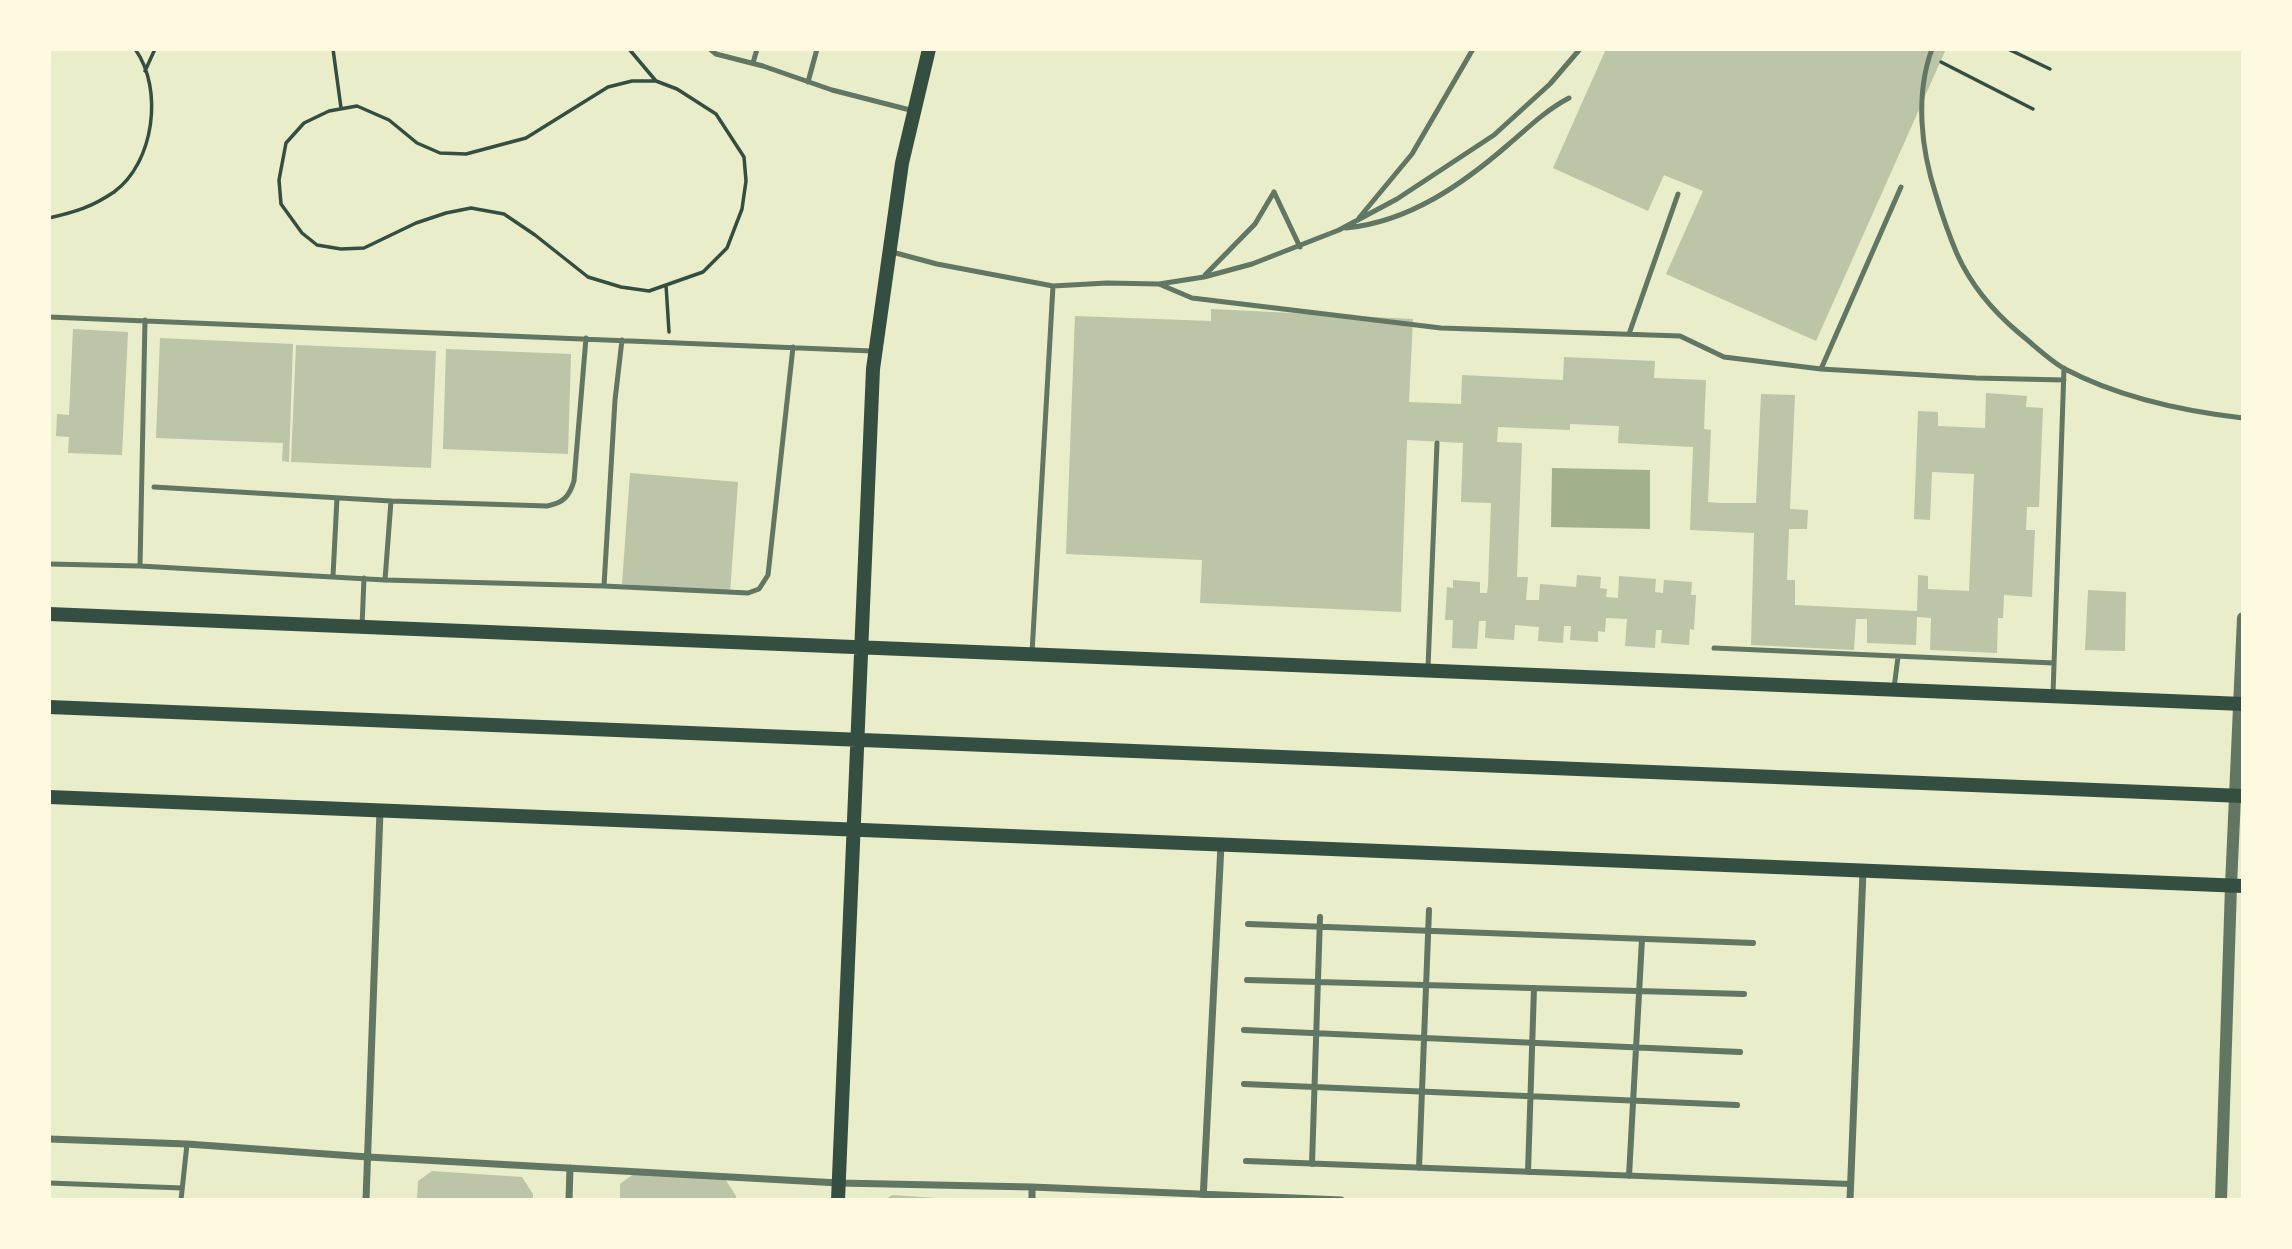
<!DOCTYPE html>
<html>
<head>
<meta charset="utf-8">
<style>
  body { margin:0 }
  #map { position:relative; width:2292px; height:1249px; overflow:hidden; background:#e9edc9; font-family:"Asap Condensed",sans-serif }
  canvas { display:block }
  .frame { position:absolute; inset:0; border:51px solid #fefae0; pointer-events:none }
</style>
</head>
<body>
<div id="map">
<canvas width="2292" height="1249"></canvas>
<div class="frame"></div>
</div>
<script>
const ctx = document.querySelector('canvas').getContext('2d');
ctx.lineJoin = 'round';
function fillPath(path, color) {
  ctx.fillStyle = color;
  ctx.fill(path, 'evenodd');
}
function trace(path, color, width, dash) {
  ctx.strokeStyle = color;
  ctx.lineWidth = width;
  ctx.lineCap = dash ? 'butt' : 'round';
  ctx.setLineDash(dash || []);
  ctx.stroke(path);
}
fillPath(new Path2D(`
  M1552 468 1650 470V529L1551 527Z`), '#a3b18a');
fillPath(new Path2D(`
  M1606 49H1946L1816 341 1666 274 1703 191 1664 175 1648 211 1553 168Z
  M1211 309 1413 319 1409 402 1461 404 1462 375 1563 380 1564 357 1655 361 1654 378 1706 380 1704 429 1711 430 1708 502 1719 503H1756L1761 394 1795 395 1790 509 1808 510 1807 529H1789L1787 580H1795V605L1917 611 1918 575 1928 576V589L1969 591 1974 474 1932 472 1930 520 1914 519 1918 411 1938 412V426L1985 428 1986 393 2027 396 2026 407 2043 408 2039 507H2027L2026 530H2035L2032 597 2004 595 2003 618H1998L1997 653 1930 650 1931 618 1917 617 1916 645 1867 643V619H1856L1854 650 1751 645 1754 533 1690 530 1693 447 1618 443 1619 426 1570 424V430L1498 427 1497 442 1522 443 1517 577H1528L1526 600H1539L1540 584 1576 587 1577 575 1601 577 1600 588 1607 589 1606 597 1618 598 1619 576 1656 579 1655 592 1663 593 1664 580 1692 582 1691 595H1696L1694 630 1690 629 1689 645 1661 643 1662 630H1656L1655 648 1625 646 1627 619 1606 618 1605 632 1598 631V642L1570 640 1571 626H1564L1563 643 1538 641 1539 627 1515 625 1514 640 1485 638 1486 621H1479L1477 649 1452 648 1453 620H1445L1447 587 1453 588V580L1480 582V593H1487L1488 586 1491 503 1461 502 1463 443 1407 440 1401 612 1200 603 1202 560 1066 554 1075 316 1211 321Z
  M73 329 128 332 122 455 68 453 69 437 56 436 57 414 69 415Z
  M160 338 293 344 289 462 282 461 283 443 156 438Z
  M296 345 436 351 431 468 291 462Z
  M446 349 571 354 568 454 443 449Z
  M630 473 738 482 730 593 622 584Z
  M2088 590 2126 592 2125 651 2085 650Z
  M432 1171 522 1177 533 1194V1200H417L418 1181Z
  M635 1173 725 1179 736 1196V1200H620V1184Z
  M892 1195 937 1198V1200H885Z`), '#bcc5a7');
trace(new Path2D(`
  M333 49 341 108
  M629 49 656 81 677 89 716 114 744 157 746 181 742 209 727 248 703 272 649 291 621 287 588 277 535 235 504 214 471 208 446 213 416 223 364 248 341 249 317 245 302 233 281 204 279 180 286 143 304 123 329 111 357 106 389 120 417 143 440 153 466 154 526 138 608 87 632 81H656
  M2008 49 2050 69
  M1941 62 2033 109
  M145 71 155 49
  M49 218C75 212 92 207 114 192 154 163 164 89 135 49
  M666 285 669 332`), '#344e41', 3.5);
trace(new Path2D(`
  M710 49 716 54 763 66 832 90 914 111
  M1932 49C1915 95 1921 149 1936 195 1942 215 1949 235 1957 254 1971 285 1994 312 2019 333 2034 345 2049 360 2065 369 2120 398 2182 411 2243 418
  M753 63 757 49
  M808 82 817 49
  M1274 192 1300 247
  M1359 218 1412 154 1473 49
  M1346 228C1409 222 1463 184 1509 144 1529 127 1546 110 1569 98
  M892 252 937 264 1053 286 1107 283 1159 284 1204 277 1252 264 1339 230 1397 199 1494 135 1550 84 1580 49
  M1205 275 1255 224 1274 192
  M1159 284 1192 298 1441 328 1680 336 1724 357 1821 369 1976 378 2064 380
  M49 317 872 351
  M1629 334 1678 194
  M622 340 615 400 604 586 748 593 759 589 768 575 793 347
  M1821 369 1901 187
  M154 487 391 501 547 506C563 503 569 497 574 481L586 338
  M49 564 140 566 385 580 604 586
  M140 566 145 320
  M333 576 337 498
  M385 580 391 501
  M362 627 364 578
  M1714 648 2054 663
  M1032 653 1053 286
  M1428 668 1437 443
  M1894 688 1898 657
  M2053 694 2064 368
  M49 1183 182 1188
  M181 1200 187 1144`), '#617663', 5);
trace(new Path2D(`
  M1248 924 1753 943
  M1247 980 1744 994
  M1244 1030 1740 1052
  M1244 1084 1737 1105
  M1246 1161 1850 1184
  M1312 1164 1320 917
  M1419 1168 1429 910
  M1528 1172 1534 988
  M1629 1176 1642 939`), '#617663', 6);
trace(new Path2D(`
  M49 1139 187 1144 368 1157 839 1183 1032 1187 1341 1200
  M366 1200 380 811
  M569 1200 570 1168
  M1032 1200V1187
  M1203 1200 1221 845
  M1850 1200 1863 871`), '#617663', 7);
trace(new Path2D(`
  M2221 1200 2231 886 2243 618`), '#617663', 12);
trace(new Path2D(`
  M49 614 2243 704
  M49 707 2243 796
  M49 797 2243 886
  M838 1200 873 369 902 163 929 49`), '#344e41', 14);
</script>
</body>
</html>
